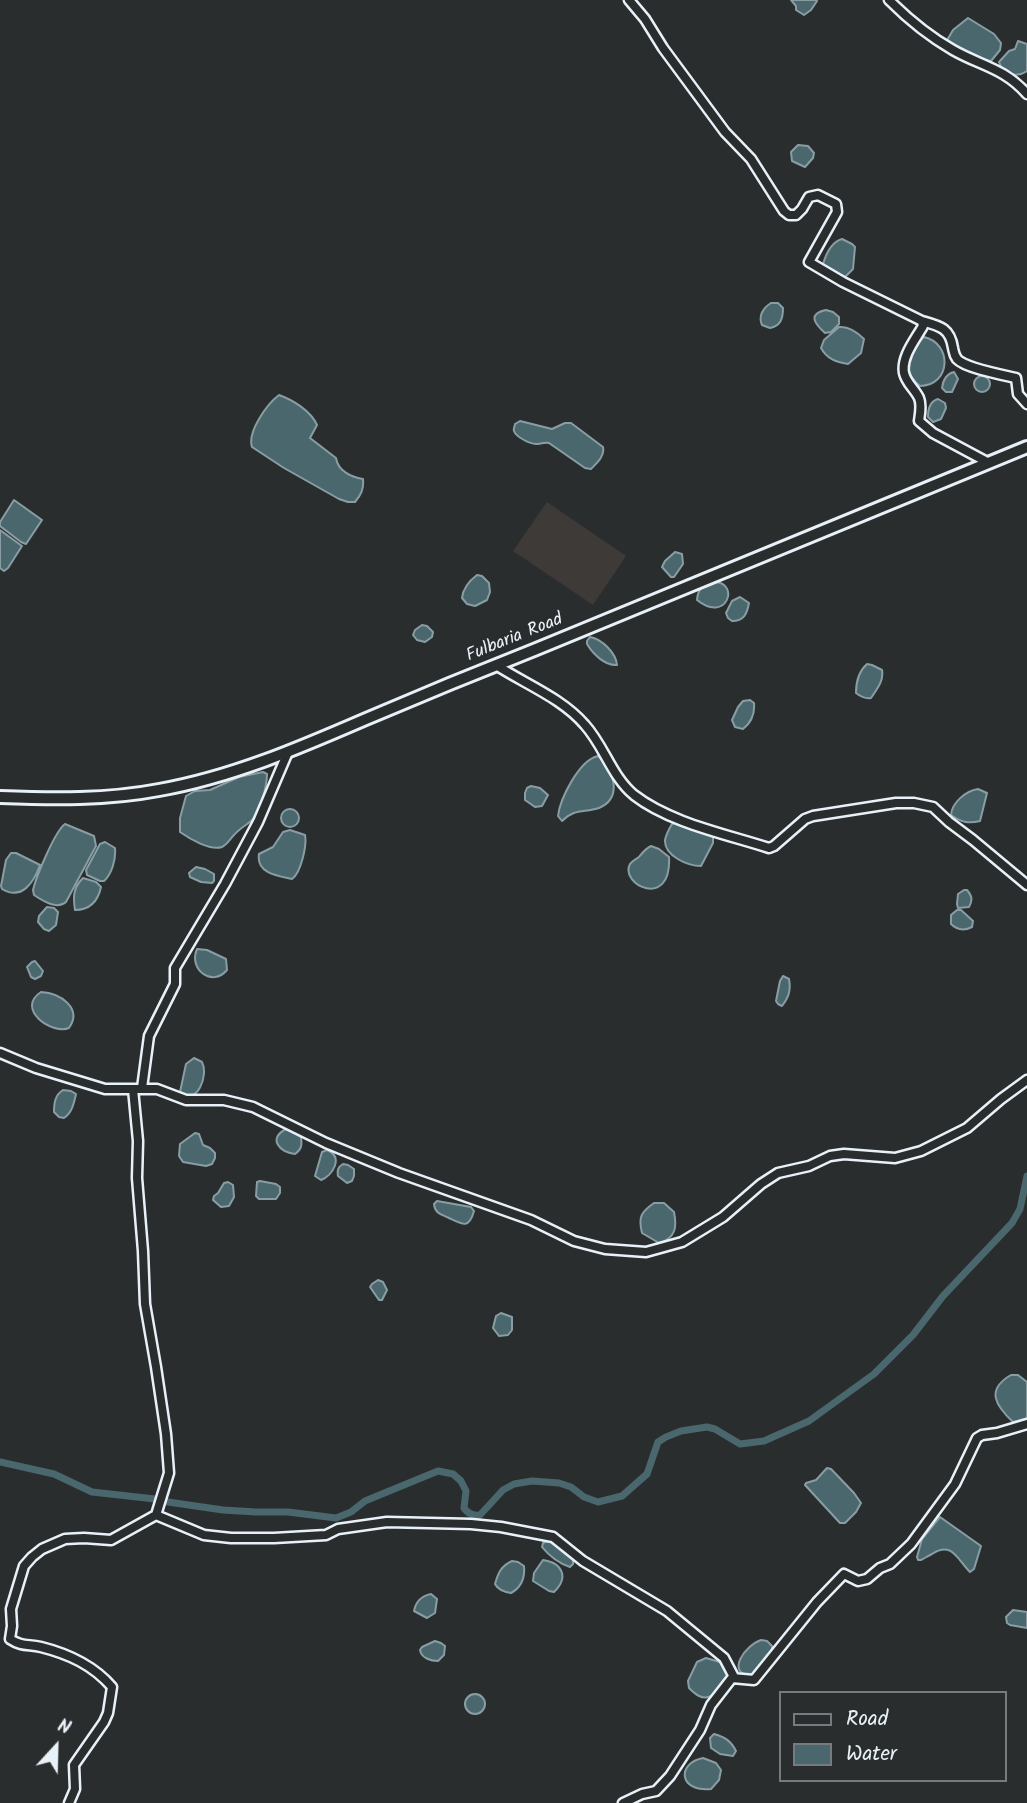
<!DOCTYPE html>
<html>
<head>
<meta charset="utf-8">
<style>
  body { margin:0 }
  #map { position:relative; width:1027px; height:1803px; overflow:hidden; background:#2a2d2e; font-family:Kalam,sans-serif }
  canvas { display:block }
  .legend { position:absolute; left:779px; top:1691px; width:228px; height:91px; box-sizing:border-box; background:#2a2d2e; border:2px solid #767b7f; margin:0; padding:9px 12px; list-style:none; font-size:21px; color:#e8f1f8 }
  .legend li { display:flex; align-items:center; gap:14px; height:35px }
  .legend b { width:35px; border:2px solid #767b7f }
  .north { position:absolute; left:21px; top:1712px; width:70px; height:70px; -webkit-text-stroke:5px #2a2d2e; paint-order:stroke; rotate:22deg; font-size:19px; font-weight:700; line-height:28px; text-align:center; color:#e8f1f8 }
  .north::after { content:''; display:block; margin:auto; width:24px; height:32px; background:#e8f1f8; clip-path:polygon(50% 0,100% 100%,50% 72%,0 100%) }
</style>
</head>
<body>
<div id="map">
<canvas width="1027" height="1803"></canvas>
<ul class="legend">
<li><b style="height:9px;background:#2a2d2e"></b>Road</li>
<li><b style="height:19px;background:#49676c"></b>Water</li>
</ul>
<div class="north">N</div>
</div>
<script>
const ctx = document.querySelector('canvas').getContext('2d');
ctx.lineJoin = 'round';
function fillPath(path, color) {
  ctx.fillStyle = color;
  ctx.fill(path, 'evenodd');
}
function trace(path, color, width, dash) {
  ctx.strokeStyle = color;
  ctx.lineWidth = width;
  ctx.lineCap = dash ? 'butt' : 'round';
  ctx.setLineDash(dash || []);
  ctx.stroke(path);
}
function drawText(font, color, halo, rows, align = 'center') {
  ctx.font = font + ' Kalam,sans-serif';
  ctx.lineWidth = 5;
  ctx.setLineDash([]);
  ctx.textBaseline = 'middle';
  ctx.strokeStyle = halo;
  ctx.fillStyle = color;
  for (const [text, x, y, turn = 0] of rows) {
    ctx.save();
    ctx.translate(x, y);
    ctx.rotate((+turn || 0) * Math.PI / 180);
    ctx.textAlign = isNaN(turn) ? turn : align;
    if (halo) ctx.strokeText(text, 0, 0);
    ctx.fillText(text, 0, 0);
    ctx.restore();
  }
}
fillPath(new Path2D(`
  M547 502 626 556 593 605 513 551Z`), '#3d3a38');
const water = new Path2D(`
  M791 0H816L817 1 811 10 804 15 796 10V6Z
  M968 18 994 34 1001 43 1000 50 991 61 978 59 946 42 953 30Z
  M1018 41 1027 44V71C1017 78 1003 75 999 62L1009 51 1015 49Z
  M798 145 808 146 814 153 813 158 805 167 792 161 791 152Z
  M842 239 852 244 855 247 853 269 845 277 828 271 823 264C826 254 831 242 842 239Z
  M771 303H778L783 308C783 318 781 326 770 328L762 325C758 316 763 308 771 303Z
  M826 310 833 312 839 317V324L831 332 825 333C815 324 807 314 826 310Z
  M839 327C848 326 858 333 864 339L861 353 848 364C836 362 827 359 821 348L824 340Z
  M924 337C952 343 952 385 920 386 901 371 907 351 924 337Z
  M954 372 958 379 952 392H946L942 388C943 380 946 374 954 372Z
  M974 384a8 8 0 1 1 16 0a8 8 0 1 1-16 0Z
  M279 395C293 400 311 411 317 425L310 438 336 458C338 471 351 477 363 479 364 489 361 495 355 502H348L339 499 284 468 252 447C247 432 267 404 279 395Z
  M938 399 945 403 946 408 941 419 933 422 928 417C928 409 930 401 938 399Z
  M520 421 552 429 565 423H571L603 447C605 456 597 463 591 469L585 468 549 443C544 442 540 444 536 444 530 444 516 437 514 431 513 429 515 426 515 424Z
  M14 500 42 520 26 544 21 542 0 526V522Z
  M0 530 22 546 8 568 4 571 0 568Z
  M675 552 682 554 683 564 674 577H671L662 567 665 561Z
  M477 575 482 576 489 583 490 592 487 600 475 606 467 604 462 598C463 588 469 581 477 575Z
  M715 582C740 583 727 624 697 600 698 587 703 586 715 582Z
  M740 597 749 603C747 614 744 621 732 621L728 618 726 613 732 601Z
  M422 625 427 626 433 632 432 637 425 642 417 640 413 635 415 630Z
  M590 637C602 639 616 653 617 665 605 666 593 654 587 644V641Z
  M867 664 872 665 882 670C884 681 877 689 871 698 865 699 861 697 856 693 856 683 859 671 867 664Z
  M750 700 754 703C755 714 752 722 743 729L735 727 732 720 738 707 743 701Z
  M598 756C614 769 623 798 599 808 584 813 575 808 562 821L558 816C560 799 579 760 598 756Z
  M263 772 267 774C267 785 260 814 251 821 245 826 239 829 234 835 230 839 227 845 222 847 210 851 190 839 180 832V818L186 796 195 791 210 790 239 777Z
  M531 786 540 788 548 795 542 806 535 807 525 800V793L527 788Z
  M978 789 987 793 980 821C968 824 961 822 951 815 952 802 966 791 978 789Z
  M281 818a9 9 0 1 1 18 0a9 9 0 1 1-18 0Z
  M678 822 713 835V843L701 866C688 866 664 856 665 840 666 835 669 829 672 824Z
  M65 824 94 836 96 846 66 902C57 910 43 901 34 895L33 890C36 877 55 831 65 824Z
  M290 830 305 835C307 845 301 873 292 879 277 876 256 873 259 854L273 847 283 832Z
  M105 842 115 848C116 859 112 874 104 881H100L87 875 86 870 100 844Z
  M651 846 659 849 669 857C672 910 619 885 630 864 632 861 636 859 639 857 643 852 645 849 651 846Z
  M11 853H16L40 865C34 882 22 901 2 889L1 886 6 860Z
  M196 867 205 869 214 874V881L212 883 201 882 190 877 189 873Z
  M83 878 96 882 101 887C98 901 90 910 75 910 73 897 73 888 83 878Z
  M964 890H967C972 896 973 900 969 907L958 908 957 904 958 894Z
  M47 907 54 908 58 912 56 925 49 931 44 929 38 922 39 916Z
  M957 910H961L973 921 972 927C964 931 957 930 951 924V915Z
  M197 949 207 950 226 959 227 970C212 988 188 969 197 949Z
  M35 961 43 971 41 976 35 979 31 977 27 967 32 962Z
  M783 976 789 979C791 990 789 997 782 1006L778 1004 776 1001 780 981Z
  M41 992C60 993 83 1008 69 1028 52 1035 15 1009 41 992Z
  M194 1058 202 1062C209 1075 197 1107 180 1092L186 1064Z
  M63 1090 71 1091 76 1094C74 1103 72 1113 64 1118L59 1117 54 1112C54 1103 55 1095 63 1090Z
  M286 1129 294 1131 301 1137C302 1145 302 1149 295 1154 280 1152 267 1139 286 1129Z
  M195 1133 199 1134 203 1145 210 1148 215 1153V1158L212 1164 206 1166 183 1162 179 1156 180 1144Z
  M327 1150C344 1157 333 1175 321 1180L315 1176 322 1152Z
  M343 1164 348 1165 354 1169V1176L352 1181 347 1183 338 1176C337 1170 338 1167 343 1164Z
  M260 1181 276 1184 280 1187V1193L276 1199H259L256 1196 257 1182Z
  M228 1182 233 1185 234 1197 229 1206 221 1207 213 1200 214 1196 218 1193 224 1183Z
  M437 1201 471 1207 474 1211C469 1229 463 1225 449 1218 441 1214 435 1214 434 1204Z
  M654 1203H664L674 1212C677 1227 676 1238 659 1243L642 1233C638 1217 641 1212 654 1203Z
  M378 1280 383 1282 387 1290 382 1300H379L370 1287 372 1284Z
  M501 1313 512 1317V1330L508 1335 499 1336 493 1328 496 1316Z
  M1011 1375H1018L1027 1382V1419L1013 1422C996 1406 985 1390 1011 1375Z
  M827 1468 831 1469 854 1493 861 1503 856 1512 845 1523H840L805 1485 806 1483 816 1480Z
  M940 1517 981 1546 974 1569 970 1572C957 1559 952 1541 932 1554 928 1556 925 1558 921 1560H918L917 1557 922 1539Z
  M548 1541 561 1547 573 1559V1564L570 1567C560 1564 549 1556 542 1547L543 1543Z
  M543 1560C563 1563 569 1578 554 1592L549 1591 533 1581 534 1573Z
  M512 1561 518 1562 524 1566C525 1577 522 1587 511 1593 505 1592 498 1590 495 1584 498 1573 501 1566 512 1561Z
  M431 1594 437 1599 435 1613 427 1618 414 1611C416 1601 421 1596 431 1594Z
  M1013 1610 1027 1612V1628L1010 1625 1007 1623 1006 1617Z
  M761 1640 767 1641 772 1646V1652L752 1677C724 1673 746 1645 761 1640Z
  M435 1641 441 1643 445 1646 444 1655 438 1661C431 1661 421 1658 420 1650L422 1647Z
  M706 1658 723 1663 728 1672C725 1683 713 1703 699 1696 695 1694 692 1691 689 1688L688 1681 697 1662Z
  M465 1704a10 10 0 1 1 20 0a10 10 0 1 1-20 0Z
  M714 1734C725 1737 731 1741 736 1751L733 1756 720 1754 711 1748 710 1738Z
  M703 1758 716 1763 721 1770 719 1780 711 1789C678 1792 677 1763 703 1758Z`);
fillPath(water, '#49676c');
trace(water, '#899ea4', 2);
trace(new Path2D(`
  M0 1462 54 1474 92 1492 155 1499
  M168 1502 223 1510 256 1512H288L336 1518 351 1512 365 1501 438 1471 453 1474 461 1481 466 1491 464 1508C468 1514 473 1516 480 1515L503 1490 514 1484 532 1481 559 1483 571 1487 584 1497 598 1502 622 1496 647 1474 658 1442 666 1437 681 1431 707 1427 715 1429 740 1444 764 1441 809 1421 874 1374 913 1335 943 1296 1012 1223 1020 1209 1027 1176`), '#49676c', 7);
const minor = new Path2D(`
  M629 0 645 19 663 48 725 132 751 159 784 211 789 215H796L802 209 809 197 818 195 836 204 837 212 809 262 843 282 922 321 923 326C915 340 901 357 904 373 906 383 915 389 919 398 922 405 920 414 919 421L933 433 989 463
  M889 0C908 19 930 37 953 50 981 66 1004 68 1027 94
  M922 321C940 326 950 328 953 348 954 353 954 355 957 359 965 368 1003 375 1016 378L1018 394 1027 404
  M496 665C525 684 562 698 585 725 604 746 612 777 634 795 670 823 726 834 769 848L774 846 805 819 813 816 896 803H914L933 807 949 822 973 840 1027 885
  M0 1053 36 1068 105 1089H157L186 1100H224L253 1107 326 1143 399 1173 531 1220 574 1241 605 1249 646 1252 682 1242 723 1217 761 1184 778 1173 809 1166 830 1156 844 1154 895 1158 921 1151 967 1128 1001 1099 1027 1080
  M142 1088 149 1036 175 984V968L225 884 258 822 288 752
  M156 1515 204 1535 231 1538H274L326 1535 338 1529 387 1522 471 1524 501 1527 553 1537 583 1561 667 1611 724 1658 734 1677
  M69 1803 75 1789 74 1765 104 1722 108 1713 112 1687C93 1665 69 1654 41 1647 28 1644 22 1647 10 1639L12 1626 11 1609 24 1566 32 1557 42 1549 65 1539 84 1538 111 1540 156 1515 169 1473 166 1434 156 1367 145 1304 143 1251 137 1178 138 1141 133 1089
  M623 1803 642 1794 656 1791 670 1776 700 1730 711 1705 732 1678 754 1680 817 1602 844 1574 858 1581 867 1579 880 1568 890 1564 911 1544 955 1484 977 1438 982 1435 997 1433 1027 1424`);
const major = new Path2D(`
  M0 797C53 799 107 800 159 790 232 777 299 748 366 719 422 695 478 672 534 650 699 583 863 515 1027 447`);
trace(minor, '#e8f1f8', 13);
trace(major, '#e8f1f8', 16);
trace(minor, '#2a2d2e', 8);
trace(major, '#2a2d2e', 10);
drawText('18px', '#e8f1f8', '#2a2d2e', [
  ["Fulbaria Road",515,639,-22]
]);
</script>
</body>
</html>
